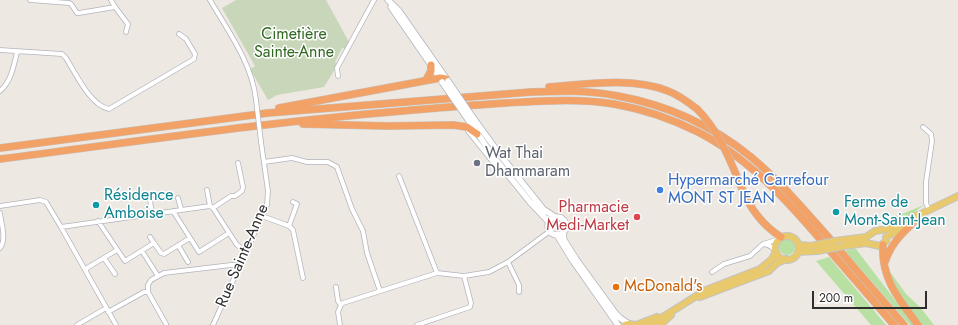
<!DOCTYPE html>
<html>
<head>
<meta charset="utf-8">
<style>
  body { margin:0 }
  #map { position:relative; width:958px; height:325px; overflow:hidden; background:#eee8e2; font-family:Jost,sans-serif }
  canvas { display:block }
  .scale { position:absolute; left:812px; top:291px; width:115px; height:18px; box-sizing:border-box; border:2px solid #2e2e2e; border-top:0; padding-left:5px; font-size:12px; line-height:14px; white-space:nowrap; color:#2e2e2e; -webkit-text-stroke:3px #fff; paint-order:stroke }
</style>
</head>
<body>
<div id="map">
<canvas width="958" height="325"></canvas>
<div class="scale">200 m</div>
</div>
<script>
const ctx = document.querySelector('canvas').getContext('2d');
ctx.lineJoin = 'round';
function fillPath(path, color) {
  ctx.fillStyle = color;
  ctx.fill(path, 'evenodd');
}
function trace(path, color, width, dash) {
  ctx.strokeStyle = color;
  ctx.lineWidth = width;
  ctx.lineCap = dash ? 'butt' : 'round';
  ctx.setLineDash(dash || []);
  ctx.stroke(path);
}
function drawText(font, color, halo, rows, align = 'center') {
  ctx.font = font + ' Jost,sans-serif';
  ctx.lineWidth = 3;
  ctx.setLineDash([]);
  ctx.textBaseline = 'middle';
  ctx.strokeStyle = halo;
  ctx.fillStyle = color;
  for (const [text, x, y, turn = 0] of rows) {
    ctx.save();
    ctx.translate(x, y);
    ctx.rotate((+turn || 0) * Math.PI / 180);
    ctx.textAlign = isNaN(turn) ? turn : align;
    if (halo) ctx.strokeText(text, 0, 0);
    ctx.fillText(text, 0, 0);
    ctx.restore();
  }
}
fillPath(new Path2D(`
  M924 205 904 220 891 226 889 222 892 218Z
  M779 247a8 8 0 1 1 16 0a8 8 0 1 1-16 0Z
  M853 248 856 249 914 325H910L845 251Z
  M829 257 886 325H871L816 261Z
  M888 269 906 294 920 307 934 325H921L894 289Z`), '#b8e0a3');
fillPath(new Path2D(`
  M236 0H326L349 42 345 49 342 48 335 62 338 64 324 87 277 95 268 100 250 69 255 66 222 8Z`), '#c8d6ba');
const street = new Path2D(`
  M30 0 69 3 71 4 77 13H79L115 7 128 24 126 32
  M111 0 115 7
  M210 0C228 31 252 63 256 100
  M0 50 62 54 66 58C76 74 90 105 109 109L194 59 195 54 186 39 179 34
  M338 76 337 68 374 0
  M0 91C11 82 14 65 17 52
  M923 127 931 134 932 141 926 182V203L929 210
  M468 131 501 172 505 171
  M264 162 292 158 307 162H328L337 167 352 209 363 231 367 253 380 291
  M399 176 437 273
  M207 190 210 206
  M178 198 181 209
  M150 200 152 214
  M0 206 40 200 46 202 61 227 116 325
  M213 208 231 196H235L242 191 243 187 238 163
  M173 211 199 252 229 233
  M0 213C1 223 7 239 0 248
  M262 216 289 226 293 230 303 278
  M98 221 125 261 154 243 161 253 164 254 190 238
  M289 226 297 204 293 202
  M61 227 210 206 213 208 237 245 246 251
  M150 237 154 243
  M763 244 768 245 775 249
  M178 245 188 262
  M142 251 158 276
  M104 258 115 274
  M508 262 519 285V292
  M86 270 87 268 117 250
  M712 272 724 264 750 256 763 244 779 239
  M336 287 338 301 341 305 338 312 340 325
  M341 305 343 303 437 273 464 276 489 272 508 262 550 231
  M108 312 144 292H148
  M166 324 148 292V285L151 280 164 273 231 265H235L239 267
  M77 325 106 308
  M213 325 267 205 268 191 261 142
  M417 325 470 307 471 303 464 276`);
const secondary = new Path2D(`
  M388 0 399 11 448 81
  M391 7 442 81
  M474 119 501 156 543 209 555 217
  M469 121 493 156 530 202 549 222
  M548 226a9 9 0 1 1 18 0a9 9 0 1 1-18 0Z
  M563 233 564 240 576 259 616 314 620 318 629 324
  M557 235 573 261 618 325`);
const primary = new Path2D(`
  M775 248a12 12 0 1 1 24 0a12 12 0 1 1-24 0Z
  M886 237 912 224 921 214 929 210 958 196
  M835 241 866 237 875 231 894 228 904 223 914 216 921 214
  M799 245 811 246
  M844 246 866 243 880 246 886 241
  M798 252 817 251
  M700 297 769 271 777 263 786 259
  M625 325 629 324 636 325
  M636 325 657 317
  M650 325 706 290 760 269 772 259 776 252
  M660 325 671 315`);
const highway = new Path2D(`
  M426 80 431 71V65
  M549 87C588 84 632 77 668 91 679 95 688 102 697 109
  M279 108 440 78 446 79
  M303 124 388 126 453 125 467 127 477 134
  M0 148 268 113 531 92C560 91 589 90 618 96 667 105 713 126 751 157 781 182 806 212 831 240 855 269 880 297 904 325
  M0 159C134 142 268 122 402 111 437 108 471 105 506 103 542 101 578 98 614 104 643 109 672 119 698 132 754 161 796 210 836 258 855 280 875 303 894 325
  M741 186C749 207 762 225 781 237
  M883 245C881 279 899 299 918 325
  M885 262C890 246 900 235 912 224`);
trace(street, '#b2b4bd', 5.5);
trace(secondary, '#b2b4bd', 7);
trace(primary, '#c4c4c4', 8);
trace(highway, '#c4c4c4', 8);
trace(street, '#fff', 4);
trace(secondary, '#fff', 5.5);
trace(primary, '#e8c96d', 6);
trace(highway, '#f3a267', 7);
const streetBridge = new Path2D(`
  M256 100 261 142`);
const secondaryBridge = new Path2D(`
  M448 81 474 119
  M442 82 469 121`);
const primaryBridge = new Path2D(`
  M811 246 835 241
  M817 251 844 246`);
const highwayBridge = new Path2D(`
  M697 109C719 131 729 158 741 186`);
trace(streetBridge, '#b2b4bd', 5.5, []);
trace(secondaryBridge, '#b2b4bd', 7, []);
trace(primaryBridge, '#c4c4c4', 8, []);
trace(highwayBridge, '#c4c4c4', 8, []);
trace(streetBridge, '#fff', 4);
trace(secondaryBridge, '#fff', 5.5);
trace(primaryBridge, '#e8c96d', 6);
trace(highwayBridge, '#f3a267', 7);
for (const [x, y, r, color] of [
  [477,163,4,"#6b7280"],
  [660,190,4,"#3f7fe0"],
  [96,205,4,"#0f9aa8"],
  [836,212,4,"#0f9aa8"],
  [637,217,4,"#e0444e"],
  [616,287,4,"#e8710a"]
]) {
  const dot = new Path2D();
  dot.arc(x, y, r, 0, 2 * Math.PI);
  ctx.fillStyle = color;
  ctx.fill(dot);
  trace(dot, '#fff', 1.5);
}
drawText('16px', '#306821', '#fff', [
  ["Cimetière",294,35],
  ["Sainte-Anne",294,53]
]);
drawText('16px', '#5b616d', '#fff', [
  ["Wat Thai",485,154],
  ["Dhammaram",485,172]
], 'left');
drawText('16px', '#366cbe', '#fff', [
  ["Hypermarché Carrefour",668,181],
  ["MONT ST JEAN",668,199]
], 'left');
drawText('16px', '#0d838f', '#fff', [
  ["Résidence",104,196],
  ["Amboise",104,214],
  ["Ferme de",844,203],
  ["Mont-Saint-Jean",844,221]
], 'left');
drawText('16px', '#be3a42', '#fff', [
  ["Pharmacie",629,208],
  ["Medi-Market",629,226]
], 'right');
drawText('16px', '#2e2e2e', '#fff', [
  ["Rue Sainte-Anne",243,256,-67]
]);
drawText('16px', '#c56008', '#fff', [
  ["McDonald's",624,287]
], 'left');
</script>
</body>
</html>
